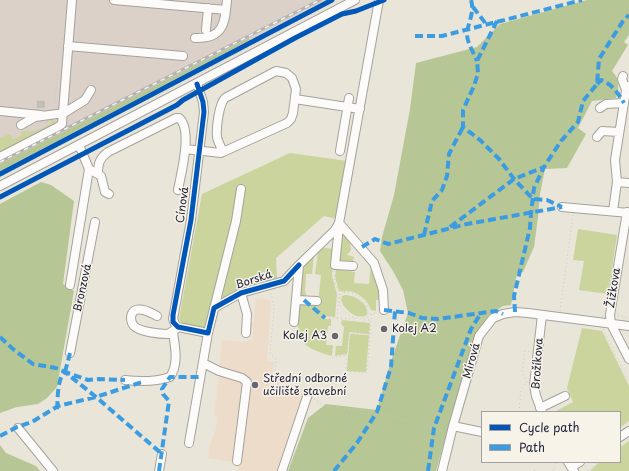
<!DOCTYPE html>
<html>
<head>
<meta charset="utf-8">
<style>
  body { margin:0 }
  #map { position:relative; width:629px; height:471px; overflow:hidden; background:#e9e5d8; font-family:"Playpen Sans",sans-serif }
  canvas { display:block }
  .legend { position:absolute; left:481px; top:411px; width:140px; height:52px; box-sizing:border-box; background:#f7f3e8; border:1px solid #a29fa3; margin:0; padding:5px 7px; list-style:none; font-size:12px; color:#22223b }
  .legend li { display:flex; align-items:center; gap:8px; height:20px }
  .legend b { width:20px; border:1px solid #a29fa3 }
</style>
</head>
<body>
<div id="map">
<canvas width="629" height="471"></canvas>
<ul class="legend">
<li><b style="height:5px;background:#0057b8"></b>Cycle path</li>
<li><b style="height:5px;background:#3c9ce2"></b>Path</li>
</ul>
</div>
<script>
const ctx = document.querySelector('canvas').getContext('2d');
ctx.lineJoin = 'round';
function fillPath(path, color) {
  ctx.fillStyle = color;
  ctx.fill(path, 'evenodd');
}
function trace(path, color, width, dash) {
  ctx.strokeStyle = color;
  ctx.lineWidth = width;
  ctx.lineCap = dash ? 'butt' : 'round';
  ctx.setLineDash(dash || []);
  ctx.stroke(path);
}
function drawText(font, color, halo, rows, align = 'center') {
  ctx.font = font + ' "Playpen Sans",sans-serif';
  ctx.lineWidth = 3;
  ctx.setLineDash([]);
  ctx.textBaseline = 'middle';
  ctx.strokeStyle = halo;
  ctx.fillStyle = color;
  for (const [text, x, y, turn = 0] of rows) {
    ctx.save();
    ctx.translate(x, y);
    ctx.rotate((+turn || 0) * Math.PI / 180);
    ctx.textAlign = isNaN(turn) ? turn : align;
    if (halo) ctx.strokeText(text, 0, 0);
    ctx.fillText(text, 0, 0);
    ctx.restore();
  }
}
fillPath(new Path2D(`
  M255 298 271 300 267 361 274 362 272 376 277 377 280 381 306 390 281 471H238L239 463 208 458 209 447 216 429 218 417 214 416 219 375 221 351 220 349H221L222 340 247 342V340H253V327H250L251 323H254Z`), '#eedcca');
fillPath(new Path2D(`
  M0 0H326L0 171Z`), '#dbd1c8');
fillPath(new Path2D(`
  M49 118 55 121 56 124 0 154V138L10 134 13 140 22 135 21 131H37L38 128 39 130 52 123 50 120 44 124Z
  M290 153 347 161 337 219 324 216 276 258 277 280C252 282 231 295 210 308L207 327 202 330 184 326 179 319 202 194Z
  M578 229 617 235 608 294 579 290 584 261 573 260Z
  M342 230 350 242 351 250 347 255 354 257 353 262 342 263 340 261Z
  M325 248 334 249 332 276 337 294 335 317 324 316V319H331V326H328L326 345H333L332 356C295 346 296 337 299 303H318L321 275 315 274 318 252 319 249Z
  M314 255 312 274H306L305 292 306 293V296L317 297 316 299 299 297 304 267Z
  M371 266 379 289V300H376V311L371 310C368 301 360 293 349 291 346 291 343 292 339 291L335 277 336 269 355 272 354 283 369 284Z
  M345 295C355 295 370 304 367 315 356 321 344 309 341 300L342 296Z
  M342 320 370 323 369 334 349 332 347 354 335 356 336 346H342L344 327 341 324Z
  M582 328 602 331 629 386V421L620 427V412H554L573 402 567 388Z
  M350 334 369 335 366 372 347 371Z
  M629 441V471H590L599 462H620V447Z`), '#cad49c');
fillPath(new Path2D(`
  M587 0H629V35L624 42 628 45 612 71C620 79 619 87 616 98L592 101 578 128 586 134 567 168 545 169 540 194 538 217 534 247 523 272 517 273 511 305 503 306 489 315 475 335 436 471H288L308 418 326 404 377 410 390 364 408 313 403 290 393 271 380 251 382 237 394 195 410 109 416 63 477 47 500 24Z
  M249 38 250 40 0 171V164Z
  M41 182 51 185 74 201 63 284 74 291 57 387 47 398 38 404 17 407 0 413V204Z
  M0 445 6 453 36 466 40 471H0Z`), '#b6c695');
trace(new Path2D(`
  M41 108V101`), '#c1beb9', 8, [8, 4]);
const minor = new Path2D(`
  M114 0 226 10
  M206 30 208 8
  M195 38C223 39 225 24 227 0
  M68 46 183 56
  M623 76 622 79 626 90
  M197 84 203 102 204 112 191 220 173 319 175 324 178 327 208 333
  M295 99 360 109
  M600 108 606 104 624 103
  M0 111 41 115
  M21 125 35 117 64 113 85 100 91 90
  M597 137 602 131 619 132
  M79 145 89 169 101 176 105 192 109 194
  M185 149 221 153 223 152 287 123 291 119 293 113 296 89 292 78 286 73 276 71 225 98C219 104 216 128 217 137 218 142 221 147 223 152
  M340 151 349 98
  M0 157 58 127 62 124 72 0
  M98 173C98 163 100 158 108 152L176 118H179C193 129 181 174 178 190
  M617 182 629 183
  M0 186 355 0
  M562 207 629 213
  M613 211 617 182 615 160 626 90 629 86
  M627 212 610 315 611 324 629 359
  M339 223 374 263 383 290 384 310
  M339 226 335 265 353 266
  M70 285 89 169
  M241 293 247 314 246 333
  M296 300 317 301
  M214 308 241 293 284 281 299 265
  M157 316C150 312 133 303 131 317 131 321 132 324 134 326 140 332 160 334 168 334L176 329
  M294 322 299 265 335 230 339 223 379 0
  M70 353 95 222
  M203 363 219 371 242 378 247 382 237 461
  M125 380C141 382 155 382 170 377 179 364 175 347 173 332
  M540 408 565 396
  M542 412 536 396 534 385 542 315
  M453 426 482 432
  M18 428 53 471
  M620 437 629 431
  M189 443 208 333 236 221 241 189
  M568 462 574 471
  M571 467 580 462
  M159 471 162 454
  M282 471 308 394
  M442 471 453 426 479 336 493 318 503 314 515 312 528 313 629 326`);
trace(minor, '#a4a29d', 10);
trace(new Path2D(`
  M140 101 153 98 339 0
  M54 107 62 36
  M0 177 113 118 117 113
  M334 271 335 283 340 295
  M344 292C356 292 366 300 370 311L368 317C356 324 333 308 341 294Z
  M271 293 274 308 270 354 276 359 275 375 306 387
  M560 311 573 215
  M618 316 629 318
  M325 318 357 319
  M337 318 339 295
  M364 320H371L372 313H379
  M603 329 629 383
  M349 333 370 334 367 373 346 371Z
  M370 334 371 321
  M332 358 347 355
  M314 399C328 411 357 408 376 412 399 417 422 425 445 431
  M519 412 521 389 527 382 522 373 525 351 531 352
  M620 428 629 422
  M620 445 623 443
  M585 466 588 471 597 462
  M534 471 535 470
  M553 471 557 462`), '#cac9c8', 1, [1, 3]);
trace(minor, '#fcfbf9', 8);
const rail = new Path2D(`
  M0 162 320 0`);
trace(rail, '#b3b3b4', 3);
trace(rail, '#f7f3e8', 1.5, [4.5]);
trace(new Path2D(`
  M471 0C475 12 468 22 467 34 467 43 474 53 477 61
  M473 7 486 24
  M497 21 477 61 478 73 474 86 463 110V127L480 140 499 159 514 179 533 199 547 200 562 207
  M415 36H442L582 0
  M597 84 601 80C612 84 618 93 624 103
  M450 227 514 179 544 167
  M424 235 432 201 442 190 447 176 449 154 463 127
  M362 247 375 239 388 244 467 224 562 207
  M304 300 325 318
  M384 310 409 313 422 318 438 319 496 311 503 314
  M515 312 514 296 530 228 531 213 534 188 544 167 561 141 578 122 583 101 597 84 599 59 623 21 629 15
  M0 337 13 349 33 364 56 368 65 372 96 397 162 454
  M65 372 70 353
  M57 409C58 399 57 378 65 372L88 380 99 379 125 380
  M0 436 17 427 32 422 58 406 96 397 142 382
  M159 471 169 401 163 394 162 389 170 377H200
  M334 471 357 443 377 412 391 367 395 311
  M428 471 434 428 471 329 481 313`), '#3c9ce2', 4, [8, 4]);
trace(new Path2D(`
  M197 84 203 102 204 112 191 220 173 315V322L178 327 208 333 214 308 241 293 284 281 299 265
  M0 174 332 0
  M0 197 177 105 183 100 295 38 342 14 356 11 384 0`), '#0057b8', 5);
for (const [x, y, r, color] of [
  [384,329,4,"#686672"],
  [335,336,4,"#686672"],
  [255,385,4,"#686672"]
]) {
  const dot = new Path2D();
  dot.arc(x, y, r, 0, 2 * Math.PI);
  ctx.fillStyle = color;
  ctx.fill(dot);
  trace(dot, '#f7f3e8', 1.5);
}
drawText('11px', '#22223b', '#f7f3e8', [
  ["Cínová",183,205,-82],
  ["Borská",254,280,-18],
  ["Bronzová",83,288,-78],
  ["Žižkova",614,288,-81],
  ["Mírová",472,361,-74],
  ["Brožíkova",538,364,-86]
]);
drawText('11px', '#22223b', '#f7f3e8', [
  ["Kolej A2",392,329],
  ["Kolej A3",327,336,"right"],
  ["Střední odborné",263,379],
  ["učiliště stavební",263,392]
], 'left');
</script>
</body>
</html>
